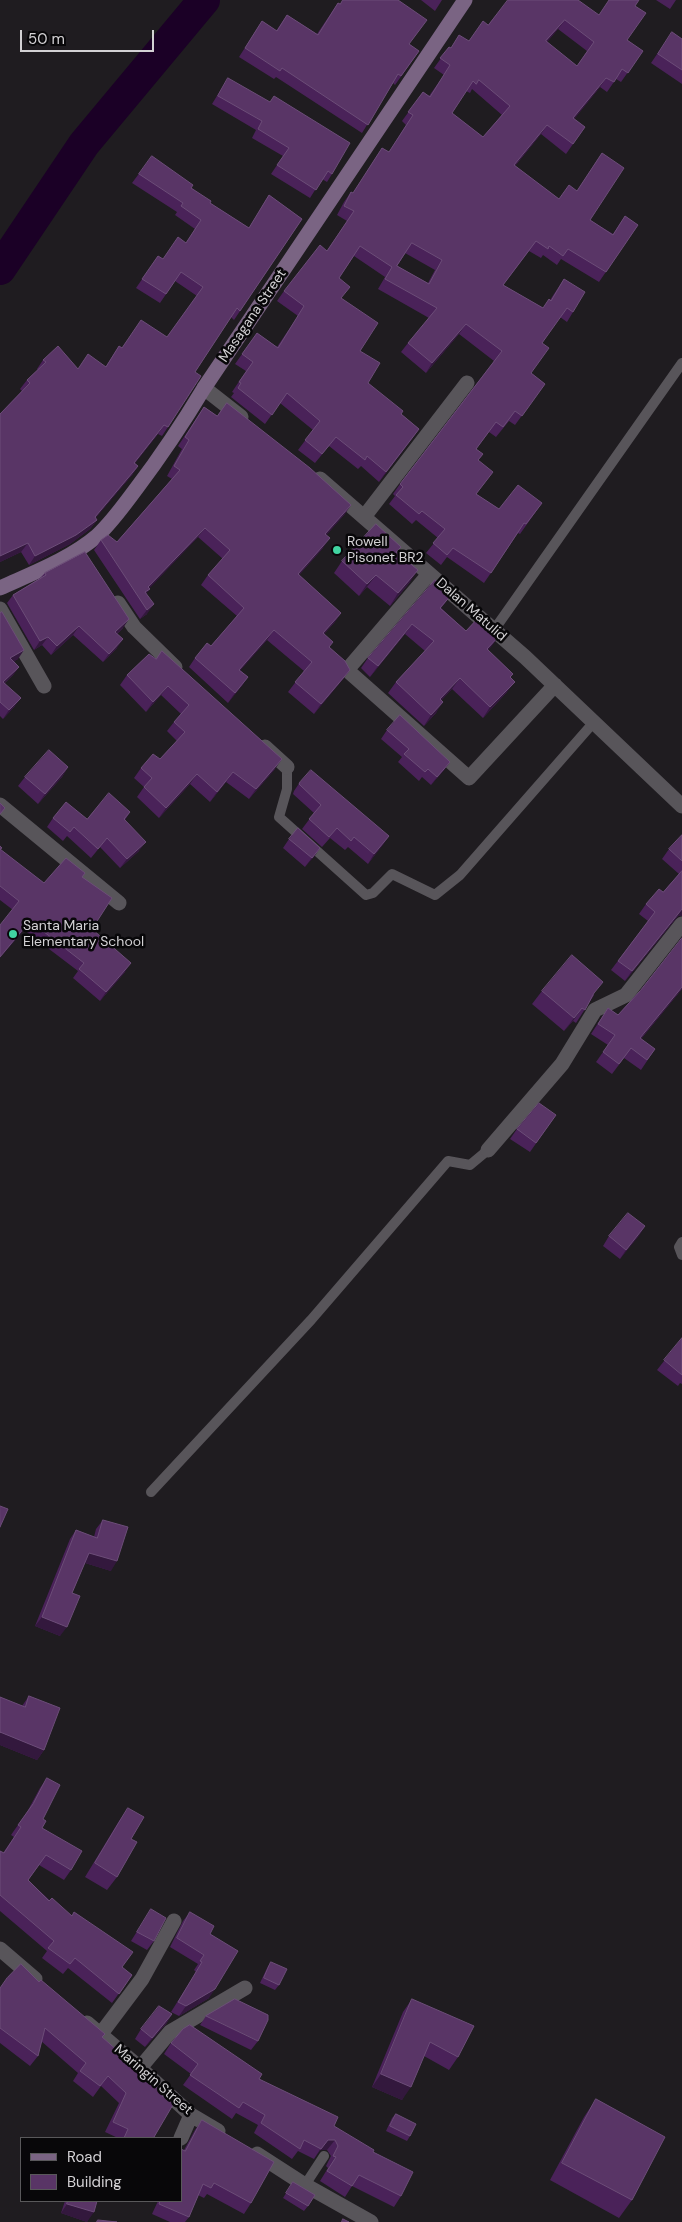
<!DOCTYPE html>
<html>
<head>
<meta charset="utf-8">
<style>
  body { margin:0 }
  #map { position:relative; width:682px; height:2222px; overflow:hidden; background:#1f1c20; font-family:"DM Sans",sans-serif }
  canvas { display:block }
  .legend { position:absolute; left:20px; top:2137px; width:162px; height:65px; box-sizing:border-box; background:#080709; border:1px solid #59585a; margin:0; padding:6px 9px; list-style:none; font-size:15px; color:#d3d1d4 }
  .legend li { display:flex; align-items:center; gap:10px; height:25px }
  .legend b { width:25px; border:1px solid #59585a }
  .scale { position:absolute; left:20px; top:30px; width:134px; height:22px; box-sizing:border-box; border:2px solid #d3d1d4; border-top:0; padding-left:6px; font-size:15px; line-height:18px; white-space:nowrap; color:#d3d1d4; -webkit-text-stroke:4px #080709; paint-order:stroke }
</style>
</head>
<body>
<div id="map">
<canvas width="682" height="2222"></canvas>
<ul class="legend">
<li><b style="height:6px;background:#7a6483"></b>Road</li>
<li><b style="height:14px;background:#593566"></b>Building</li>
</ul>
<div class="scale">50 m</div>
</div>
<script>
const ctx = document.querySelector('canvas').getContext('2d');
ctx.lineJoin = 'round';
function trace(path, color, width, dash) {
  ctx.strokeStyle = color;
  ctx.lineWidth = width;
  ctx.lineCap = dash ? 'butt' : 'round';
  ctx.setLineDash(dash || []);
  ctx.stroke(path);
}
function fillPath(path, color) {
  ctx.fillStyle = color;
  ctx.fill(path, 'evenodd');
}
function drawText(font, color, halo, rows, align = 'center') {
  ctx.font = font + ' "DM Sans",sans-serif';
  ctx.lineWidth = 5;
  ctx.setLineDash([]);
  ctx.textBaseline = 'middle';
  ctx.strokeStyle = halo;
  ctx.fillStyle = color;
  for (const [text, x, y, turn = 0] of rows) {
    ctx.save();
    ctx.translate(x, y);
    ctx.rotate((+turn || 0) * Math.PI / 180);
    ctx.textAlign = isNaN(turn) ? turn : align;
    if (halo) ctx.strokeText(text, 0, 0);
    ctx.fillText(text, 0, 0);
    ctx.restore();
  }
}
trace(new Path2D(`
  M0 269 84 144 204 0`), '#1b0026', 32);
trace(new Path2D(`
  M494 630 682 363
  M287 767V789L279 817 366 895 373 893 392 874 435 895 460 875 594 722
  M682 1242 679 1247 682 1255
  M151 1492 311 1320 448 1161 470 1165 488 1150
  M305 2185 324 2156`), '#58555a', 10);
trace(new Path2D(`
  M204 388 241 417
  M320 479 525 657 682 806
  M364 517 467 383
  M429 574 347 670 469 778 555 685
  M118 603 134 627 175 667
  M0 609 44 686
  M265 747 287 767
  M0 805 119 903
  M488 1150 562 1064 595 1010 626 995 682 924
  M0 1949 35 1979
  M87 2023 140 2068 191 2115 218 2131
  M100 2035 142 1979 174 1921
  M140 2068 170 2032 245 1988
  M181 2138 191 2115
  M257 2154 305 2185 371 2222`), '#58555a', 15);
trace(new Path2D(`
  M0 588C33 573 70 559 97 536 112 522 124 505 136 489 161 456 183 423 204 388L465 0`), '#7a6483', 15);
fillPath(new Path2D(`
  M421 0H442L435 11Z
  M656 0H676L670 9Z
  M338 3 409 44 419 51 395 85 393 83 362 133 276 77 274 79 239 57 262 21 276 31 287 15 317 34Z
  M635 6 627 40 643 51 621 82 616 79 607 92 600 87 574 119 585 127 566 154 541 134 515 166 559 199 577 191 602 153 590 220 613 234 625 216 638 225 599 282 561 259 557 265 543 255 541 258 529 251 503 285 543 308 550 300 564 279 573 312 567 322 560 317 542 343 531 373 545 384 515 425 509 421 496 437 489 432 476 449 483 454 478 461 493 472 476 494 499 509 542 503 520 534 518 533 484 583 447 557 441 565 426 553 438 538 416 520 412 524 389 504 395 496 393 494 400 484 494 361 459 334 426 373 401 352 408 343 429 318 378 289 385 277 354 256 339 278 341 298 360 351 368 383 401 414 419 429 379 482 361 466 358 469 329 446 315 463 298 450 313 430 280 403 265 424 231 397 234 393 232 392 246 371 235 364 257 333 277 347 298 316 277 301 284 291 327 251 347 221 337 215 344 202 351 192 353 193 382 148 389 152 406 125 402 121 423 92 429 96 444 75 434 68 449 47 450 48 469 41 488 25 599 15ZM558 29 587 51 577 66 547 42ZM472 89 502 115 483 137 452 113 466 91 470 93ZM405 253 435 270 428 283 397 266Z
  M672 32 682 39V84L651 63Z
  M228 78 332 174 327 182 322 179 310 198 271 174 283 156 252 138 256 130 212 104 223 86Z
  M152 156 210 203 249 228 269 195 302 219 234 320 231 317 195 372 168 427 162 436 158 434 135 463 138 466 132 475 95 518 97 520 90 529 70 544 29 565 21 552 0 562V414L22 391 20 389 27 380 38 370 37 369 43 360 78 369 106 366 119 346 122 348 167 337 197 296 175 281 160 303 136 288 158 256 163 259 186 243 195 229 175 215 177 212 132 183Z
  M204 407 351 505 344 515 326 535 323 548 299 575 341 613 334 623 324 634 329 648 350 670 343 679 314 714 288 692 304 671 267 640 240 670 248 677 228 703 189 667 195 658 211 646 237 616 201 585 208 575 223 559 198 537 149 588 146 594 147 614 140 619 94 550 101 540 117 542 172 479 167 476 182 449 178 446Z
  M397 552 410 582 390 606 367 587 359 596 334 573 342 561Z
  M45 573 123 628 117 634V648L103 662 73 635 51 655 42 645 34 650 7 603 13 595 40 578Z
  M452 594 441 608 466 631 499 636 488 650 513 674 510 678 507 692 483 718 452 689 441 700 436 713 424 726 388 693 396 682 425 651 405 634 370 677 361 668 368 658Z
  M0 613 18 659 14 661 19 667 13 675 5 683 15 706 3 719 0 716Z
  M149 654 275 769 249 799 226 782 210 802 190 784 159 818 137 797 144 787 134 778 141 768 160 759 177 741 167 731 174 722 181 714 161 695 146 712 120 685 127 675Z
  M387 730 450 762 444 770 431 785 422 777 419 781 398 762 402 757 381 739Z
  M68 767 62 777 38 804 18 786 25 777Z
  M300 782 389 836 368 864 348 847 345 850 330 838 322 847 302 829 314 813 293 794 294 791Z
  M130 812 125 820 139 851 120 868 100 847 91 858 67 836 63 841 47 827 53 818 87 819Z
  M682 835V916H678L625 981 611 970 648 921 639 914 646 904 663 892 679 874 662 859 669 849Z
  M289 839 320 848 305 867 283 848Z
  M0 846V850L44 883 82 877 92 929 125 972 100 1001 73 978 78 971 24 930 13 910 0 900Z
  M682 989 641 1039 655 1049 641 1070 624 1058 612 1074 596 1062 608 1045 591 1034 608 1008 618 1015 640 991Z
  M542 991 594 995 576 1023 573 1021 564 1031 532 1004Z
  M556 1115 530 1152 510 1139 517 1129Z
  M645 1226 620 1259 603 1246 609 1236Z
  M682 1338V1384L680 1383 678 1386 657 1370Z
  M103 1520 111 1571 85 1563 72 1593 60 1636 35 1626 70 1539 76 1530 94 1537 96 1529Z
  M29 1696 44 1750 37 1760 0 1745V1697L22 1706Z
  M47 1778 42 1828 71 1870 64 1880 39 1865 28 1880 122 1968 132 1975 112 2003 68 1968 63 1974 42 1958 47 1951 0 1911V1851L3 1853 14 1837 11 1835 27 1812 40 1788Z
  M128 1808 131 1839 117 1877 107 1890 85 1877 119 1821Z
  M151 1909 154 1941 147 1950 131 1941Z
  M190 1912 210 1934 209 1998 179 2016 171 2012 196 1972 194 1970 198 1964 170 1947 183 1921Z
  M271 1962 279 1985 275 1990 260 1983 268 1966Z
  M39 1982 143 2073 140 2077 162 2096 154 2137 157 2138H118L105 2132 119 2103 101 2086 93 2097 73 2081 78 2073 41 2041 38 2056 30 2066 0 2043V1988Z
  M412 1999 458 2057 449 2070 424 2056 402 2100 372 2087 403 2012Z
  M172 2014 166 2024 145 2047 135 2039 141 2029Z
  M206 2016 258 2041 251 2050 200 2025Z
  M171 2043 259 2079 334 2126 373 2152 401 2196 394 2207 352 2186 345 2197 320 2181 328 2168 326 2166 331 2156 327 2150H320L314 2159 298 2151 292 2159 254 2133 258 2125 236 2113 232 2119 183 2085 191 2074 164 2054Z
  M596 2099 632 2200 619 2218 550 2180 584 2117Z
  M396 2114 410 2136 407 2141 386 2131 392 2118Z
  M202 2120 251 2203 244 2214 207 2194 204 2198 198 2195 189 2217 185 2222H170L152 2214 158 2201H181L184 2150 195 2130Z
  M293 2182 308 2206 304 2211 283 2198Z
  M65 2201H97L87 2222 61 2213Z`), '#4a2259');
fillPath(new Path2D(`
  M565 20 558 29 540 51 546 41Z
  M606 78 600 87 567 128 573 118Z
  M547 125 541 134 507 175 514 165Z
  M466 324 459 334 426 373 432 363Z
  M164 425 158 434 128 472 134 463Z
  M419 429 412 439 379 482 386 472Z
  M138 466 132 475 89 526 97 520 90 529 70 544 29 565 35 556 95 517Z
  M351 505 344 515 319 544 325 534Z
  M205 528 198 537 148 590 150 589 143 598 141 600 148 587Z
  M330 538 323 548 291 584 298 574Z
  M28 543 21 552 0 562V556Z
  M418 570 410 582 390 606 398 593Z
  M376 575 367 587 359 596 367 584Z
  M154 604 147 614 140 619 147 610Z
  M341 613 334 623 316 643 323 633Z
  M129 619 123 628 109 640 115 632Z
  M412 624 405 634 370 677 378 666Z
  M79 626 73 635 51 655 57 646Z
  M274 630 267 640 233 679 239 670Z
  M499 636 491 647 479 660 487 649Z
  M48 637 42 645 34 650 40 641Z
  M123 639 117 648 103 662 109 654Z
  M24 650 18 659 4 667 10 658Z
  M19 667 13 675 0 687 3 682Z
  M350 670 343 679 314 714 321 704Z
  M248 677 242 686 228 703 235 693Z
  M460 678 452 689 433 710 440 699Z
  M515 682 507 692 483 718 490 707Z
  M168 686 161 695 146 712 153 702Z
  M21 698 15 706 3 719 9 710Z
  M443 702 436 713 424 726 431 715Z
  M282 759 275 769 249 799 256 789Z
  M450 762 444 770 431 785 437 777Z
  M68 767 62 777 38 804 45 794Z
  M233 772 226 782 210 802 217 792Z
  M197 774 190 784 159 818 166 808Z
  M389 836 383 845 368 864 374 854Z
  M146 842 139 851 120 868 127 859Z
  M320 848 314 857 305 867 312 858Z
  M682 909V916H678L625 981 632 971Z
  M30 921 24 930 0 958V957Z
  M131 963 125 972 100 1001 106 992Z
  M682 987V989L633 1048 640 1038Z
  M582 1008 573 1021 564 1031 574 1018Z
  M645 1226 639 1236 620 1259 626 1250Z
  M89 1553 117 1561 111 1571 82 1562Z
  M42 1617 67 1627 60 1636 35 1626Z
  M0 1732 44 1750 37 1760 0 1745Z
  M215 1989 209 1998 179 2016 186 2006Z
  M172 2014 166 2024 145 2047 152 2038Z
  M381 2074 411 2087 402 2100 372 2087Z
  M328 2140H335L327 2150H320L314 2159Z
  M67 2204 94 2212 87 2222 61 2213Z`), '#33183d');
const building = new Path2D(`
  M343 0H398L427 20 409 44 419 51 401 76 398 74 368 125 282 68 280 71 245 48 262 21 277 31 287 15 318 35 338 3 340 4Z
  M508 0H578L599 15 609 0H639L635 6 646 13 627 40 643 51 628 73 622 69 614 82 606 78 573 118 585 127 573 144 547 125 514 165 559 199 569 185 577 191 602 153 624 168 590 220 613 235 625 216 638 225 606 272 568 249 563 256 549 246 548 249 536 241 503 285 543 308 549 299 551 301 564 279 585 292 573 312 567 308 542 343 549 348 531 373 545 384 522 416 515 411 503 427 496 422 476 449 483 454 478 460 493 472 476 494 499 509 518 485 542 503 526 524 524 523 491 573 453 548 447 555 433 543 445 529 422 511 419 514 396 495 403 487 400 484 502 351 466 324 432 363 408 343 437 308 385 279 392 267 360 246 339 278 350 287 341 298 378 323 360 351 380 363 368 383 403 411 401 414 419 429 386 472 367 456 365 460 336 437 322 454 305 440 320 421 287 393 272 415 238 388 241 383 239 382 253 362 242 354 257 333 278 348 304 306 284 291 320 245 327 251 354 211 344 206 351 192 353 193 382 148 389 152 413 115 408 112 423 92 430 97 450 65 440 58 449 47 451 48 459 35 469 41 483 21 488 25ZM565 20 594 42 577 66 546 41ZM479 80 510 106 483 137 452 113 473 81 476 84ZM412 243 442 260 429 284 397 266Z
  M672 32 682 39V70L658 54Z
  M228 78 270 102 274 96 350 143 332 174 328 171 316 190 277 165 289 148 258 129 262 121 218 96Z
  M152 156 193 185 191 188 211 201 210 203 249 228 269 195 302 219 240 311 237 308 195 372 201 376 168 427 164 425 134 463 138 466 95 517 97 520 76 535 35 556 28 543 0 556V414L30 383 27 380 46 362 43 360 58 346 78 369 88 354 106 367 119 346 122 348 141 320 167 337 203 287 181 272 166 294 142 279 158 256 163 259 178 237 186 243 201 220 181 206 183 203 139 174Z
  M227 403 310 468 351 505 325 534 330 538 298 574 341 613 323 633 333 642 329 647 345 661 350 670 321 704 295 682 312 662 274 630 239 670 248 677 235 693 195 658 207 643 211 646 244 608 208 575 230 550 205 528 148 587 150 589 145 592 154 604 147 610 101 540 108 535 117 542 180 470 174 466 189 440 185 437 204 407 217 416Z
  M376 524 401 547 396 552 418 570 398 593 376 575 367 584 342 561Z
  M85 552 129 619 115 632 123 639 109 654 79 626 57 646 48 637 40 641 13 595 46 575 45 573Z
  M435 580 452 594 440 608 466 631 479 617 499 636 487 649 513 674 510 677 515 682 490 707 460 678 440 699 443 702 431 715 396 682 434 641 412 624 378 666 368 658Z
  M2 612 24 650 10 658 19 667 3 682 21 698 9 710 0 702V613Z
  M162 651 282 759 256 789 233 772 217 792 197 774 166 808 144 787 152 778 141 768 153 754 160 759 185 732 174 722 189 705 168 686 153 702 127 675 149 654 156 659Z
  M400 715 450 762 437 777 428 769 425 772 404 754 409 749 387 730Z
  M49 750 68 767 45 794 25 777Z
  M311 770 389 836 374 854 354 837 351 841 337 828 329 837 309 819 321 805 299 784 300 782Z
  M109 793 130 812 124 819 146 842 127 859 107 838 98 849 74 827 70 832 53 818 66 802 87 819Z
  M0 803 5 808 0 814Z
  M298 828 320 848 312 858 289 839Z
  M682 835V861L669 849Z
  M0 846 2 848 0 849 44 883 66 858 85 873 82 877 112 898 92 929 131 963 106 992 79 969 84 963 30 921 0 957V925L19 901 0 886Z
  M682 871V909L632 971 618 961 655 912 646 904 659 889 663 892Z
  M682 938V987L640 1038 655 1049 647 1060 631 1048 619 1064 603 1052 615 1035 598 1024 608 1008 618 1015 640 991Z
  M572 955 603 982 594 993 585 1010 582 1008 574 1018 542 991Z
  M539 1103 556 1115 536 1143 517 1129Z
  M628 1213 645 1226 626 1250 609 1236Z
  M682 1338V1375L664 1360Z
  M0 1506 8 1509 0 1527Z
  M103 1520 128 1527 117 1561 89 1553 72 1593 80 1596 67 1627 42 1617 76 1530 97 1538Z
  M29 1696 60 1708 44 1750 0 1732V1733V1697L25 1707Z
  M47 1778 60 1785 43 1819 46 1821 42 1828 82 1851 71 1870 46 1855 28 1880 49 1901 52 1898 72 1916 74 1912 133 1952 122 1967 132 1975 119 1994 75 1958 70 1964 48 1948 54 1941 0 1895V1851L4 1853 21 1827 18 1825 33 1804Z
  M128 1808 144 1817 131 1839 137 1842 117 1877 95 1863Z
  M151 1909 166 1918 154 1941 137 1932Z
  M190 1912 214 1926 210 1934 238 1951 215 1989 186 2006 178 2002 202 1962 200 1961 204 1955 177 1938Z
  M271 1962 287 1969 279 1985 264 1978Z
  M21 1964 39 1982 41 1980 105 2034 102 2037 143 2073 139 2077 164 2092 162 2096 174 2103 154 2137 157 2138H124L128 2129 113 2122 126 2093 108 2076 100 2086 80 2071 86 2063 45 2028 38 2056 0 2028V1988L7 1978Z
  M235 1999 268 2015V2020L258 2041 206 2016Z
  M412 1999 474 2026 458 2057 430 2042 411 2087 381 2074Z
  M159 2006 172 2014 152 2038 141 2029Z
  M190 2025 262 2074 259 2079 338 2117 334 2126 374 2150 373 2152 413 2172 401 2196 359 2175 352 2186 327 2171 336 2157 333 2156 338 2146 335 2140H328L321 2149 304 2140 300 2149 261 2123 265 2115 243 2102 239 2108 190 2075 198 2064 171 2043 183 2029Z
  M596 2099 665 2137 632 2200 562 2163Z
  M396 2114 416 2124 410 2136 390 2126Z
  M202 2120 274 2162 251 2203 214 2183 211 2188 203 2184 189 2217 159 2204 160 2201H181V2149L185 2151Z
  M293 2182 315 2195 308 2206 286 2193Z
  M68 2201H97L94 2212 67 2204Z
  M343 2219 349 2222H342Z
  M98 2220 117 2222H97Z`);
fillPath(building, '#593566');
trace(building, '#6c4d78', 1);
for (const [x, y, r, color] of [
  [337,550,5,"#41d4a1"],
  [13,934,5,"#41d4a1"]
]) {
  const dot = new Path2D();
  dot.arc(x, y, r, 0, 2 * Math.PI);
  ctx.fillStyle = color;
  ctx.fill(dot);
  trace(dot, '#080709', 2);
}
drawText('14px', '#d3d1d4', '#080709', [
  ["Masagana Street",253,316,-56],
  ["Dalan Matulid",471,610,41],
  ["Maringin Street",153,2080,41]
]);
drawText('14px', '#d3d1d4', '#080709', [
  ["Rowell",347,542],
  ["Pisonet BR2",347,558],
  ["Santa Maria",23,926],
  ["Elementary School",23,942]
], 'left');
</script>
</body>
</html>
